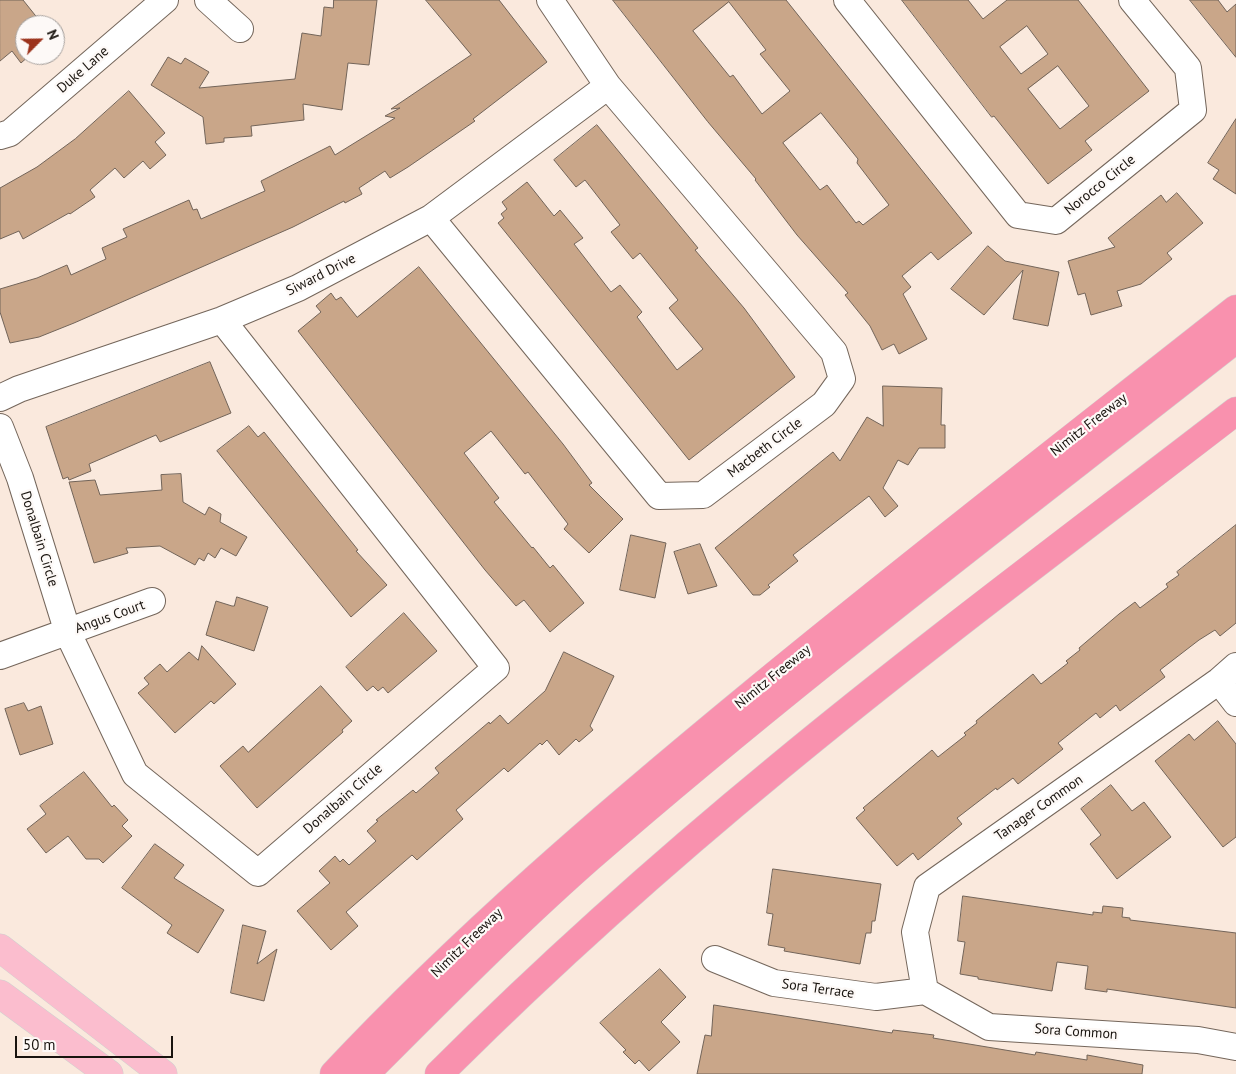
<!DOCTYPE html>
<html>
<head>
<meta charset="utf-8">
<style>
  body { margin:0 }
  #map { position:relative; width:1236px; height:1074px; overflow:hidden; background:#fae9dd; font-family:"PT Sans",sans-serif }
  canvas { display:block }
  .north { position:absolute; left:15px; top:15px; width:50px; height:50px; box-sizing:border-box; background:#fdf9f7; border:1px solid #a29d9a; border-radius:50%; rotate:67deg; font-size:14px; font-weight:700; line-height:20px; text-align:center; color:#19140f }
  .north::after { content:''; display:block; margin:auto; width:18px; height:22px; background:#9c331c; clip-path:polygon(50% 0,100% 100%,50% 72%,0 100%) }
  .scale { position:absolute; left:15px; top:1036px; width:158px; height:22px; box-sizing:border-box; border:2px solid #19140f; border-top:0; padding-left:6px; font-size:15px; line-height:18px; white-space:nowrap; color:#19140f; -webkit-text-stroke:4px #fdf9f7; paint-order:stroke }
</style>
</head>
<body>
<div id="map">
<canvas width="1236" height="1074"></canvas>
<div class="north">N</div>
<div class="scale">50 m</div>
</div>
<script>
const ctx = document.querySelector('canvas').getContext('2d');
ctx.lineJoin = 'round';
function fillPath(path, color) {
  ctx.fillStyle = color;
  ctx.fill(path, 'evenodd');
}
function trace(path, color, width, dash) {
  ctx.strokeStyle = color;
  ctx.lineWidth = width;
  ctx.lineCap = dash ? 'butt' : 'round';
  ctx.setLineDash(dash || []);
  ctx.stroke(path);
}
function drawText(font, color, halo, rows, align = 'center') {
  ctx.font = font + ' "PT Sans",sans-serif';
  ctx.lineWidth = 4.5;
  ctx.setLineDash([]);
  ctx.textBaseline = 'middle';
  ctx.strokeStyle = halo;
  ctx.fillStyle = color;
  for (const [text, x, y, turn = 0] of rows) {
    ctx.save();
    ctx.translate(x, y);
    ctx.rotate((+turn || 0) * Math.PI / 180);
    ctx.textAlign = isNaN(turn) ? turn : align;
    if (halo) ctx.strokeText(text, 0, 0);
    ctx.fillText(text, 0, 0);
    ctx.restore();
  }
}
const building = new Path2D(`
  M0 0H23L43 25H25V55H30L21 63 12 51 0 61Z
  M334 0H377L369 65 348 63 342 110 303 104 304 120 251 126 252 136 224 138V142L206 144 203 117 151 85 168 57 181 64 185 58 209 72 199 88 295 79 302 33 321 36 324 7 333 8Z
  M426 0H499L547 62 473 119 475 121 408 167 390 178 385 171 359 188 362 194 345 203 344 201 293 227 74 323 39 337 10 343 0 312V289L37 278 67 265 71 275 106 259 102 248 127 237 123 229 189 200 193 210 197 209 201 219 265 191 261 181 330 146 335 155 395 118 385 116 400 108 391 109 471 55Z
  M613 0H786L972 233 938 260 931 252 902 276 911 287 903 294 927 339 899 354 894 344 882 350 870 326 845 295 848 293 797 235 755 180 756 179 708 122ZM729 2 766 50 760 54 790 91 762 114 733 75 730 77 693 31ZM821 113 858 159 857 163 889 205 863 225 859 221 856 223 827 185 820 190 783 143Z
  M902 0H968L983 19 1007 0H1078L1149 91 1085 141 1092 150 1048 184 994 116 992 117ZM1027 26 1048 54 1021 74 1000 47ZM1058 66 1089 106 1060 129 1028 89Z
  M1190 0H1218L1227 12 1236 4V57Z
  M129 91 165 133 155 142 166 155 150 169 143 161 124 178 115 168 90 190 95 197 70 214 69 213 23 239 19 231 0 239V188L37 167 75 139Z
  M1236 119V194L1213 179 1219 170 1208 163Z
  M597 125 698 248 695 250 744 308 795 377 689 460 498 223 504 218 501 214 507 209 502 202 527 182 554 216 560 210 583 238 574 244 611 292 620 285 642 312 637 317 677 370 703 349 669 308 678 300 640 253 633 259 611 232 620 225 585 180 576 187 554 160Z
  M1177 193 1203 223 1167 253 1172 259 1141 284 1117 291 1122 306 1091 315 1085 293 1078 295 1068 261 1115 247 1108 238 1161 195 1166 202Z
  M988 246 1005 261 1059 272 1048 326 1013 319 1023 270 984 315 951 289Z
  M419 267 563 444 592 483 589 485 623 519 589 553 564 529 568 524 528 472 525 474 491 431 464 453 499 498 494 502 532 548 533 547 550 568 553 565 584 603 550 632 524 600 516 606 485 570 298 331 321 312 316 306 331 293 336 300 341 297 357 317Z
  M210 362 231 413 160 442 156 435 89 464 91 471 69 480 68 477 63 479 46 427Z
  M883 386 942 388 941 425H945V448H919L908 465 898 460 883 488 898 506 885 517 869 496 793 555 798 561 768 585 770 587 760 595H753L715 548 833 452 840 461 867 417 883 426Z
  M249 426 258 437 264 432 358 550 356 551 387 585 351 617 217 451Z
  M181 474 183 502 205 515 209 507 221 514 220 522 247 537 236 556 221 548 215 558 208 553 204 561 199 558 195 565 160 546 126 548 128 553 94 563 69 482 95 480 100 495 162 490 161 475Z
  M1236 525V623L1220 636 1215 630 1199 640 1160 670 1165 677 1120 711 1116 705 1100 718 1096 713 1058 743 1063 749 1018 784 1013 778 997 790 996 788 957 818 962 824 918 860 913 853 897 866 856 818 865 810 863 808 932 750 938 757 966 735 964 733 977 723 976 721 1033 674 1041 684 1068 663 1066 661 1080 650 1079 648 1119 614 1135 602 1140 608 1168 587 1166 584 1179 575 1177 572Z
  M631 535 666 543 655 598 620 590Z
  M700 544 717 586 688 594 674 552Z
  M237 597 268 607 254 651 206 635 216 601 232 606H234Z
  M404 613 437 651 388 693 383 687 378 691 373 686 367 691 346 667Z
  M202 646 236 684 214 704 211 701 175 733 138 693 149 684 144 678 160 664 167 672 189 652 198 660Z
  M564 652 614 676 590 726 593 730 579 742 576 739 559 755 547 740 542 745 540 743 508 772 504 768 456 810 463 819 417 860 412 855 346 912 358 926 331 950 297 911 330 883 319 871 335 856 340 862 343 859 349 865 376 841 367 831 378 821 376 820 413 790 416 793 439 773 435 768 489 722 490 724 500 715 508 724 545 691Z
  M321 686 352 721 342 730 343 732 257 808 220 766 243 746 248 752Z
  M24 703 28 711 41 706 53 744 20 755 5 709Z
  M1218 721 1236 744V837L1223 847 1155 761 1189 734 1194 740Z
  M84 772 112 807 114 805 128 820 122 826 132 836 103 863 99 859H86L68 836 46 853 27 829 46 814 40 806Z
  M1111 785 1132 811 1144 802 1171 837 1117 879 1090 844 1101 835 1081 809Z
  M155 844 184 865 174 878 224 910 198 953 167 933 172 925 122 888Z
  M773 869 881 884 875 921H872L871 933H866L860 964 784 951 785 948 768 945 773 914 767 913Z
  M963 896 1093 915V912L1102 913 1103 906 1123 908 1122 917 1130 918V920L1236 933V1008L1107 989V992L1085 989 1088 966 1057 962 1052 991 978 979V977L960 974 965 942 958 941Z
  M243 925 266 931 257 964 277 949 264 1001 231 993Z
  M660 969 686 997 661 1022 680 1042 649 1071 639 1060 635 1064 623 1052 626 1050 600 1023Z
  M714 1005 892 1033 893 1030 934 1035 933 1038 1035 1055 1036 1052 1087 1060V1055L1143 1065 1142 1074H697L705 1035 711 1036Z`);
fillPath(building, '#c9a689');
trace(building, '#726459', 1);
const minor = new Path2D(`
  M208 0 240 29
  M847 0 1018 215 1056 221 1193 110 1188 68 1132 0
  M0 136 10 133 165 0
  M431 218 659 496 703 495 824 404 842 379 834 352 608 86 550 0
  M0 398 19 389 222 320 298 288 431 218 608 86
  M0 427 20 478 68 633 135 774 258 873 496 668 222 320
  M0 656 152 601
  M1219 681 1236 703
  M715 959 774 983 876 997 925 991
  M925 991 915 932 927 887 1219 681 1236 666
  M925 991 989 1027 1198 1040 1236 1047`);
const major = new Path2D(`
  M0 948 163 1074
  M0 994 109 1074`);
const highway = new Path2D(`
  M334 1074C463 937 606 814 752 694 911 563 1074 437 1236 309
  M365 1074C438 1001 511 927 588 859 797 677 1019 510 1236 339
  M439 1074C547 966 661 864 779 767 928 644 1083 529 1236 411`);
trace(minor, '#74665b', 28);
trace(major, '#d1d0cf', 29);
trace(highway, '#d1d0cf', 29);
trace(minor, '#fff', 26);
trace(major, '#fbbdce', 28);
trace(highway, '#f991ae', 28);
drawText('14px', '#19140f', '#fdf9f7', [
  ["Duke Lane",83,70,-41],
  ["Norocco Circle",1100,185,-39],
  ["Siward Drive",321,275,-27],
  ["Nimitz Freeway",1089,425,-38],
  ["Macbeth Circle",765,448,-37],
  ["Donalbain Circle",39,539,73],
  ["Angus Court",110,617,-20],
  ["Nimitz Freeway",773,677,-39],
  ["Donalbain Circle",343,799,-41],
  ["Tanager Common",1039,808,-35],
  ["Nimitz Freeway",467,943,-44],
  ["Sora Terrace",818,989,8],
  ["Sora Common",1076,1032,4]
]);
</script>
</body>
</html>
